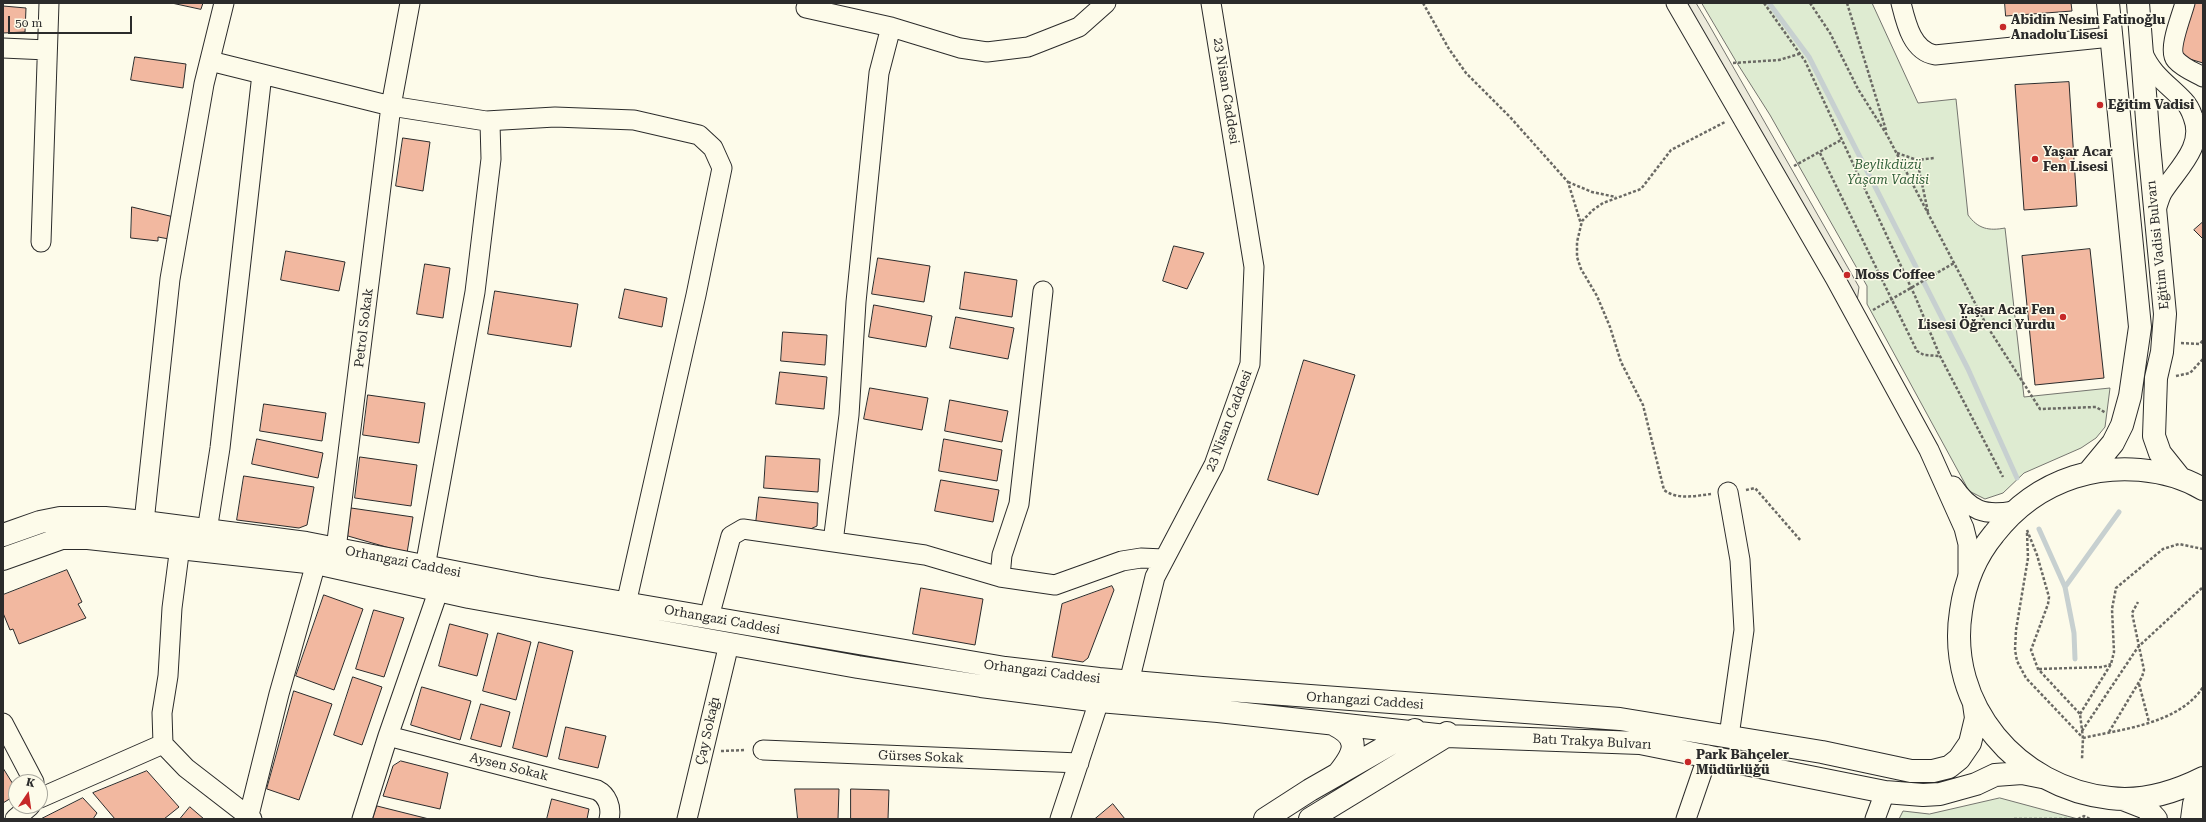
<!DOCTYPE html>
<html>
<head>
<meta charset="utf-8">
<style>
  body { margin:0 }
  #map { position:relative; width:2206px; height:822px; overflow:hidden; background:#fdfbea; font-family:"Roboto Serif",serif }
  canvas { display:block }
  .frame { position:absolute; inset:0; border:4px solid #2b2b2b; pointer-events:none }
  .north { position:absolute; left:8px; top:774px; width:40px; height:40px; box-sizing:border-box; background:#fdfbea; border:1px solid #a9a89e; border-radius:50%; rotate:13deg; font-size:11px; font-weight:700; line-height:16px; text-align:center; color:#2b2b2b }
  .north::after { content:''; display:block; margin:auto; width:14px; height:18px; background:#c62828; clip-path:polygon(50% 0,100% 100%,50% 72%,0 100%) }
  .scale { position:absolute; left:8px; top:16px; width:124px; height:18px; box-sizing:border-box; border:2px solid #2b2b2b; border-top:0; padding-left:5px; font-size:12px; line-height:14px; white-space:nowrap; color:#2b2b2b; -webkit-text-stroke:3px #fdfbea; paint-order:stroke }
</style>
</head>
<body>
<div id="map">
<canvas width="2206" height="822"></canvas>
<div class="frame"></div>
<div class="north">K</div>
<div class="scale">50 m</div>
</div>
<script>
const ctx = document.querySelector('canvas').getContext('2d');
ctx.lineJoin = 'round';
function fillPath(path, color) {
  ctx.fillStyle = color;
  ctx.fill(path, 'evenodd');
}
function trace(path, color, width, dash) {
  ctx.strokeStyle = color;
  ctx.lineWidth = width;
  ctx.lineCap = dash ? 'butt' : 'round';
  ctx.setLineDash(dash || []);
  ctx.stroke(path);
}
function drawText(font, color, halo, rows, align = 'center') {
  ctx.font = font + ' "Roboto Serif",serif';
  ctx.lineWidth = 3;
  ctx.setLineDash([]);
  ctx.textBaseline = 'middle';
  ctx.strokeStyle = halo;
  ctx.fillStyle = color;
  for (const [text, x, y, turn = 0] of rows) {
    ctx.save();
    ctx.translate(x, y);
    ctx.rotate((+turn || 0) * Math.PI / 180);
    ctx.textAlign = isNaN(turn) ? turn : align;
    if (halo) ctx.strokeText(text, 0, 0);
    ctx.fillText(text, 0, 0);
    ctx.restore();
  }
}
const green = new Path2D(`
  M1702 3H1872L1918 103 1956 99 1968 215C1978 229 1989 231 2005 228L2024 397 2110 388 2105 427 2096 438 2081 448 2024 473 2003 493 1985 499 1969 491 1867 304V286L1770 115 1737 63Z
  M2000 798 2078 819H1899L1903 811 1929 814Z`);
fillPath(green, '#deebd1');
trace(green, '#74746e', 1);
const parking = new Path2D(`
  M1686 3H1696L1708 23 1859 287 1857 302Z`);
fillPath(parking, '#eceadb');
trace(parking, '#74746e', 1);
trace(new Path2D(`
  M1769 3 1809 57 1968 369 2017 478
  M2039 529 2065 587 2074 633 2075 659
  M2065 587 2119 512`), '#c7d0d0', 5);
const building = new Path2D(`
  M172 3H203L201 9Z
  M2005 3H2071L2072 11 2006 16Z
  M2192 3H2203V63L2176 55Z
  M3 6 26 8 25 32 3 33Z
  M135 57 186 64 183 88 131 80Z
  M2069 82 2077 206 2024 210 2015 85Z
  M403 138 430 142 423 191 396 186Z
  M132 207 174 217 169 239 158 237V241L131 238Z
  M2203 222V239L2194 230Z
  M1174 246 1204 253 1187 289 1163 281Z
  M2090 249 2104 378 2035 385 2022 256Z
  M286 251 345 262 339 291 281 280Z
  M878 258 930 266 924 302 872 294Z
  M425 264 450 268 443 318 417 314Z
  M965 272 1017 280 1012 317 960 309Z
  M625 289 667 298 662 327 619 318Z
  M495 291 578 304 571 347 488 334Z
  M874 305 932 316 926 347 869 337Z
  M956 317 1014 328 1008 359 950 348Z
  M783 332 827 335 825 365 781 361Z
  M1304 360 1355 375 1318 495 1268 480Z
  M780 372 827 377 824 409 776 404Z
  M870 388 928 398 922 430 864 419Z
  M368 395 425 403 419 443 363 435Z
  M950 400 1008 411 1002 442 945 431Z
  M264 404 326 413 322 441 260 431Z
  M257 439 323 453 318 478 252 464Z
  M944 439 1002 450 997 481 939 471Z
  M766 456 820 459 818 492 764 488Z
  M360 457 417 465 411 506 355 498Z
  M244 476 314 487 307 525 299 528 237 520Z
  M941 480 999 490 993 522 935 511Z
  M759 497 818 503 817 526 806 531 756 523Z
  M351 508 413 517 407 553 348 536Z
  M67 570 82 602 78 604 86 618 19 644 13 629 10 630 3 613V595Z
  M1112 586 1114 590 1088 658 1083 662 1052 657 1062 604Z
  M921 588 983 599 975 645 913 634Z
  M324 595 363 609 334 690 296 676Z
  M374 610 404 618 384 677 356 669Z
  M450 624 488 634 477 676 439 666Z
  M498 633 531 642 516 700 483 691Z
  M539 642 573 651 547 757 513 748Z
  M353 677 382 687 362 745 334 735Z
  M422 687 471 701 460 740 411 725Z
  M294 691 332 704 299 800 267 789Z
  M481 704 510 712 501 747 471 739Z
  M566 727 606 736 598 768 559 759Z
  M401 761 448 773 440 809 383 796 393 766Z
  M3 768 16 789V795L3 803Z
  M147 771 179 807 164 819H115L93 793Z
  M795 789H839L838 819H798Z
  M851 789 889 790 888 819H851Z
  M83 798 97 813 93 819H41Z
  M552 799 589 809 587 819H547Z
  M1113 804 1125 819H1095Z
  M377 806 429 819H373Z
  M190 807 204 819H180Z`);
fillPath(building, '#f2b8a0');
trace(building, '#2b2b2b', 1);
const minor = new Path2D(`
  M1676 3 1835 278 1929 450 1964 528 1968 544V578
  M1901 3C1906 23 1912 51 1935 55L2111 37
  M2185 3C2182 15 2167 50 2176 60 2183 68 2194 72 2203 77
  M806 8 891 27 960 48 987 52 1028 47 1079 27 1106 3
  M3 48 47 50
  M2143 53C2151 74 2169 85 2184 101 2189 106 2191 111 2193 117 2205 147 2176 170 2162 193 2159 199 2157 207 2155 213
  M210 61 391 106 410 3
  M486 121 555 117 634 120 699 135 713 148 722 168 696 295 626 604
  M41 242 49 3
  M1953 486C1970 511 1984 516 2013 511
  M1728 492 1740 560 1744 630 1729 736
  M144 522 170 279 204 84 224 3
  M207 531 220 448 262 74
  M833 542 849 415 856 302 879 73 891 27
  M180 546 172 608 168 676 162 713 163 744 186 768 252 819
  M336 549 391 106 486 121 490 123 491 159 475 292 425 567
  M1000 577 1002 555 1019 504 1043 291
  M709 617 731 536 743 529 925 555 1000 577 1055 585 1122 561 1141 558 1164 559
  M1129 682 1155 577 1214 465 1250 364 1254 267 1211 3
  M3 723 34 782
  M388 736 597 790C607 795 612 807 609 819
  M763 750 1079 763
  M40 798 163 744
  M15 819 30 806
  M248 819 279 694 316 563
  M362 819 388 736 439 589
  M687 819 729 644
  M1060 819 1099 701
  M1686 819 1708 755
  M1875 819 1885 792`);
const major = new Path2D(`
  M2138 3 2149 145 2165 314 2162 352 2156 378 2154 436 2160 453 2180 478
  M2089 472 2113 443 2122 425 2130 396 2140 327 2108 3
  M2203 489C2165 467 2115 464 2074 477 2040 488 2015 507 1994 534 1975 557 1965 582 1961 611 1946 706 2018 788 2110 798 2142 802 2175 792 2203 778
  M3 535 40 522 60 518H105L144 522 306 543 536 588 1005 668 1099 679 1202 688 1620 719 1822 752 1911 771H1933L1949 767 1959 759 1970 743 1976 718 1974 704
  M3 559 62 538H88L316 563 469 597 858 667 981 686 1099 701 1218 711 1446 736 1640 743 1885 792 1923 795 1940 794 1976 784 1995 775 2022 773 2042 777
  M1333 724C1362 738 1355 753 1338 774
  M2123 799 2146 808 2156 819
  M1265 819 1310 790 1415 730
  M1310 819 1446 736 1447 733
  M2192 819 2194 804 2203 788`);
trace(minor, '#2b2b2b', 21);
trace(major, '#2b2b2b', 24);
trace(new Path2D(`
  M1423 3 1449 49 1466 73 1510 117 1568 182 1581 224
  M1764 3 1805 61 1915 296 1940 356 2003 477
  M1810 3 1830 33 1858 89 1887 135 1987 326 2040 409 2096 407 2106 413
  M1847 3 1886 130
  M1733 63 1779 60 1799 54
  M1820 153 1917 351 1924 355 1940 356
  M1897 153 1917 160 1934 158
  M1917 160 1928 212
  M1794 166 1841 140
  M1568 182 1592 192 1616 197
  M1873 310 1954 263
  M2181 343 2200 344 2203 340
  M2176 376 2190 373 2203 359
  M1746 490 1755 488 1801 541
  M1711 494C1695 496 1677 500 1664 490L1643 405 1621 362 1610 327 1597 296 1581 269 1577 257V242L1582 221 1593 210 1603 203 1641 189 1671 150 1725 122
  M2027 530 2037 555 2049 597 2048 604 2031 650 2038 669 2080 714 2083 738 2082 759
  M2027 533 2028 558 2016 630 2015 650 2017 661 2026 678 2083 738
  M2039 669 2103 667 2111 664
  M2139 684 2149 722
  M2080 714 2111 664 2114 652 2112 609 2116 588 2163 549 2179 544 2203 549
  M2082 731 2138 647 2203 587
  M2109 732 2142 677 2144 670 2132 613 2138 602
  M2083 738C2122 729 2179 724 2203 687
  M721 751 746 750
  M2014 819H2069
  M2078 819 2084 816 2090 819`), '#6a6964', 2.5, [3, 2]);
trace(minor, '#fdfbea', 19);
trace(major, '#fdfbea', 22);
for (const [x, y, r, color] of [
  [2003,27,4,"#c62828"],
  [2100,105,4,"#c62828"],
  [2035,159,4,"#c62828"],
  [1847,275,4,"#c62828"],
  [2063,317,4,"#c62828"],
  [1688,762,4,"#c62828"]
]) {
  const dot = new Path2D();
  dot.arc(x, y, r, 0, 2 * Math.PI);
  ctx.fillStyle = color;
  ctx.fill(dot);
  trace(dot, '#fdfbea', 1.5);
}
drawText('bold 13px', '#2b2b2b', '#fdfbea', [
  ["Abidin Nesim Fatinoğlu",2011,20],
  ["Anadolu Lisesi",2011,35],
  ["Eğitim Vadisi",2108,105],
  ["Yaşar Acar",2043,152],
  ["Fen Lisesi",2043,167],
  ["Moss Coffee",1855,275],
  ["Yaşar Acar Fen",2055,310,"right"],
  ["Lisesi Öğrenci Yurdu",2055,325,"right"],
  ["Park Bahçeler",1696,755],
  ["Müdürlüğü",1696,770]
], 'left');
drawText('13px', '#2b2b2b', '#fdfbea', [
  ["23 Nisan Caddesi",1226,91,81],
  ["Eğitim Vadisi Bulvarı",2158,245,-96],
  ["Petrol Sokak",364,328,-83],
  ["23 Nisan Caddesi",1229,421,-69],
  ["Orhangazi Caddesi",403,562,11],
  ["Orhangazi Caddesi",722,620,10],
  ["Orhangazi Caddesi",1042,672,7],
  ["Orhangazi Caddesi",1365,701,4],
  ["Çay Sokağı",708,731,-77],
  ["Batı Trakya Bulvarı",1592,742,3],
  ["Gürses Sokak",921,757,2],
  ["Aysen Sokak",509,767,14]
]);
drawText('italic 13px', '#34623c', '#fdfbea', [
  ["Beylikdüzü",1888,165],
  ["Yaşam Vadisi",1888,180]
]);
</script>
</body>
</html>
